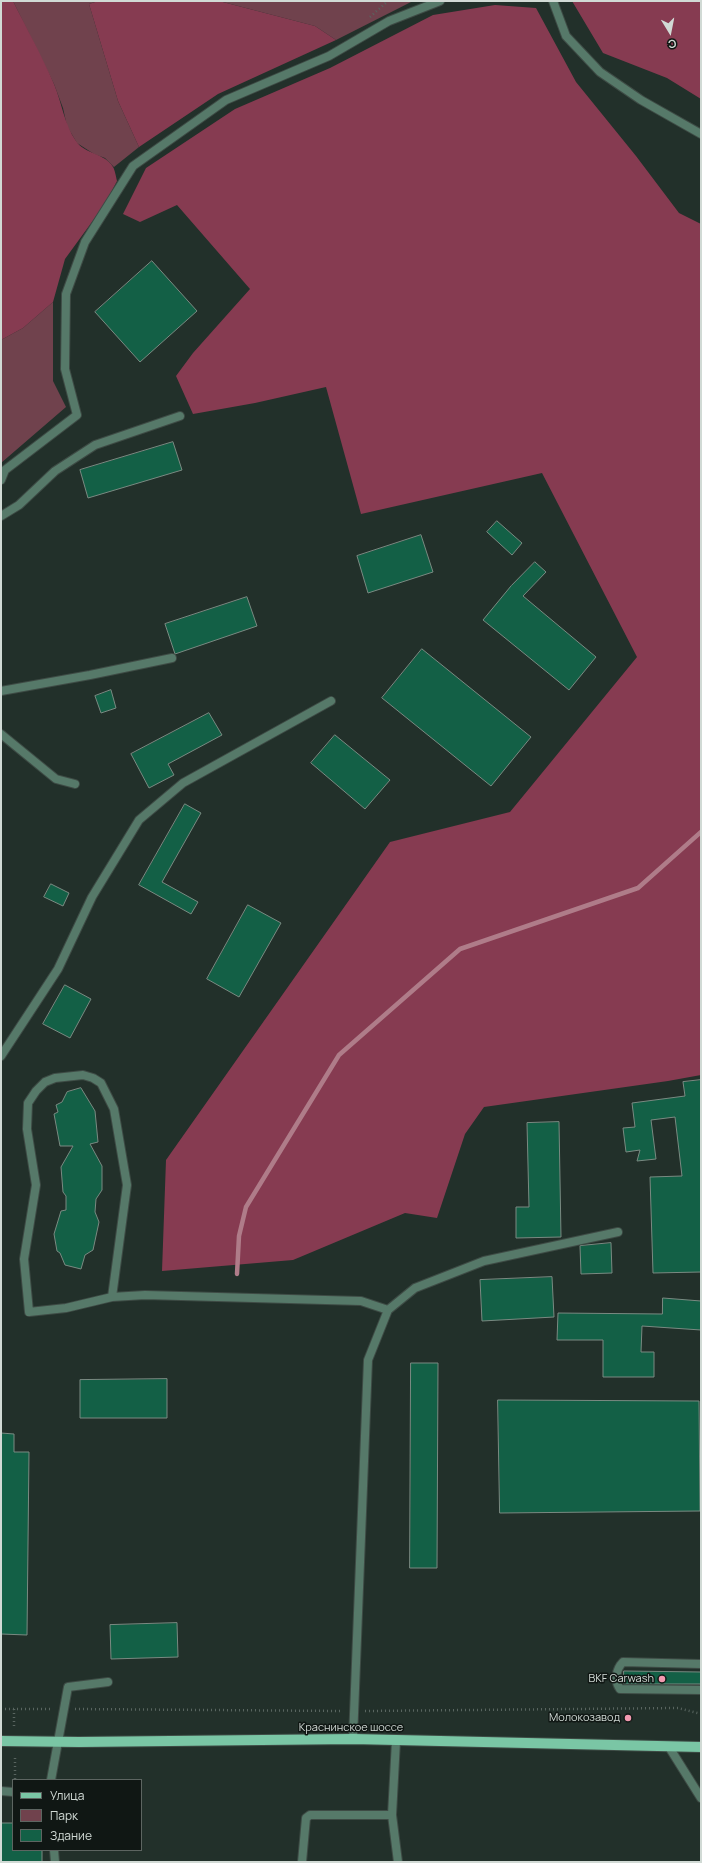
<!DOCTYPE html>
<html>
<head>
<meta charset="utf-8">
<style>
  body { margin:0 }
  #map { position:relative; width:702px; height:1863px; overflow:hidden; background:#22302a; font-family:Manrope,sans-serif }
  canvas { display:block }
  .frame { position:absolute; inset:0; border:2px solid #d1dad5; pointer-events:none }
  .legend { position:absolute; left:12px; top:1779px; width:130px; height:72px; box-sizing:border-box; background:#101714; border:1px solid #5d6561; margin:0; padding:5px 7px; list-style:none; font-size:12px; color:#d1dad5 }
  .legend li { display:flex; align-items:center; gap:8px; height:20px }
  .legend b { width:20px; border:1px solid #5d6561 }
  .north { position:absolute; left:650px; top:12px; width:40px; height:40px; -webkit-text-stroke:3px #101714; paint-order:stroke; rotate:170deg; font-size:11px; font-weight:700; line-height:16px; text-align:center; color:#d1dad5 }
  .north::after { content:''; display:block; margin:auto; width:14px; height:18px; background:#d1dad5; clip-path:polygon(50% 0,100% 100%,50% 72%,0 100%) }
</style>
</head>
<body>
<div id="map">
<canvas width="702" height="1863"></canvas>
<div class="frame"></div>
<ul class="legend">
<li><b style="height:5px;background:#7ac6a5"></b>Улица</li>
<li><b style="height:11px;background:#70424d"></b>Парк</li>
<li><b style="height:11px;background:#136046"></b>Здание</li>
</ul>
<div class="north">С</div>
</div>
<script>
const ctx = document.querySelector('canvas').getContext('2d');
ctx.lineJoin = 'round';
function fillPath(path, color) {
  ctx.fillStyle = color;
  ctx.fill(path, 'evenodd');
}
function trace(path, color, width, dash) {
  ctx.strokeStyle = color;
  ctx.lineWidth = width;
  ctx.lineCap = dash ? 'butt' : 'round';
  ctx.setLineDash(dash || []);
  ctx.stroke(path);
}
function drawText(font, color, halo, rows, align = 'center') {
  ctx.font = font + ' Manrope,sans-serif';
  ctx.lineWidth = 3;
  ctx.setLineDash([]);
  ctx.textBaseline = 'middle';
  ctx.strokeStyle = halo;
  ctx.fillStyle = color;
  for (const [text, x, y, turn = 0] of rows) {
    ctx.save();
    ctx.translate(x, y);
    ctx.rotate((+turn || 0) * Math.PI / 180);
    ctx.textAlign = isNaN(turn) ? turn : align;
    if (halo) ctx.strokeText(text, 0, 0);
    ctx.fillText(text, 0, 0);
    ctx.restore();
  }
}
fillPath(new Path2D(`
  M13 1H98L89 4 118 101 139 147 114 167 105 158 94 154 77 143 67 126 63 108 54 84Z
  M219 1H413L336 40 315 26Z
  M53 302V381L66 407 1 463V340L23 328Z`), '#70424d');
fillPath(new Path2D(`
  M1 1H13C27 29 42 56 54 84 62 103 64 124 76 141 84 154 105 153 113 167 115 170 116 177 117 181L105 204 65 259 53 302 23 328 1 340Z
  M98 1H219L315 26 336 40 218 94 139 147 118 101 89 4Z
  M572 1H701V99L667 78 603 53Z
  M495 5 536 8 576 82 636 156 679 213 701 224V1075L668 1081 484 1107 465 1134 437 1218 405 1213 293 1260 162 1271 166 1160 390 842 510 812 637 657 542 473 361 514 326 387 255 403 193 414 176 376 193 353 250 289 177 205 140 222 123 214 146 168 235 109 330 68 433 15Z`), '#863b51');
trace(new Path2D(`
  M237 1274 239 1236 246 1207 339 1055 460 949 638 888 701 832`), '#af7c89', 4.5);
const building = new Path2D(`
  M152 261 197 311 140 362 95 312Z
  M173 442 182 470 88 498 80 470Z
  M497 521 522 543 512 555 487 532Z
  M421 535 433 572 368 593 357 556Z
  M535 562 546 572 523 596 596 657 569 690 483 620 511 586Z
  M247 597 257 626 175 654 165 624Z
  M422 649 531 737 491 786 382 698Z
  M111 690 116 708 101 713 95 696Z
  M209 713 222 735 168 764 174 775 149 788 131 754Z
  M335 735 390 780 365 809 311 763Z
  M185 804 201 813 162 882 198 902 191 914 139 885Z
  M51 884 69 893 63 906 44 897Z
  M248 905 281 923 239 997 207 979Z
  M65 985 91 999 70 1038 43 1024Z
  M701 1080V1272L653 1273 650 1177 682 1176 675 1117 651 1120 656 1159 637 1161 640 1150 626 1152 623 1128 635 1127 632 1103 685 1096 683 1082Z
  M81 1088 95 1111 98 1142 90 1144 102 1166V1190L96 1199 95 1212 99 1222 93 1250 85 1255 81 1269 65 1265 60 1253 57 1251 54 1234 61 1211 66 1210V1196L63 1192 61 1167 73 1146H60L54 1114 58 1112 56 1105 62 1102 67 1092Z
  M559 1122 561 1237 516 1238V1207H529L527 1123Z
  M611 1243 612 1273 581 1274 580 1246Z
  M552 1277 554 1317 482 1321 480 1280Z
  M663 1298 701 1301V1330L642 1326 641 1352H654V1377H603V1340H557L558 1313 662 1314Z
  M411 1363H438L437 1568H410Z
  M167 1379V1418H80V1380Z
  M498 1400 699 1401 700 1511 500 1513Z
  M1 1433 14 1434V1452H29L27 1635 1 1634Z
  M177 1623 178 1657 111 1659 110 1625Z
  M624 1671 701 1672V1684H624Z
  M1 1823H13V1850H42V1862H1Z`);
fillPath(building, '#136046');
trace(building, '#7a8a82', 1);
const service = new Path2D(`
  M1 691 90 675 172 658
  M1 734 56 779 75 784
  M1 1056 58 969 92 897 139 820 183 783 331 701
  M112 1297 127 1185 114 1109 101 1083 93 1078 83 1075 55 1078 45 1082 36 1091 28 1103 27 1129 36 1185 24 1259 29 1312 66 1308 112 1297 145 1295 361 1301 388 1310
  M701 1664 623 1662C616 1669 614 1681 620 1689L701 1690
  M353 1739 368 1360 388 1310 415 1288 484 1261 618 1232
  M396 1741 392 1815 398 1862
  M669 1747 701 1798
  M51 1780 68 1687 108 1682
  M1 1791 13 1792
  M54 1850 55 1862
  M302 1862 306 1818 310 1815H392`);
const minor = new Path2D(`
  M553 1 566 36 600 72 641 100 701 134
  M1 480 5 470 77 415 65 369 66 294 85 242 133 166 226 100 329 56 389 21 440 1
  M1 516 19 505 55 471 95 445 180 416`);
const primary = new Path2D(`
  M1 1741 79 1742 353 1739 701 1747`);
trace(service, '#3e4b45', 10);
trace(minor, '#3e4b45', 10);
trace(primary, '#3e4b45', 12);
trace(new Path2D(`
  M370 17 388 1
  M1 1709H52
  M14 1709V1729
  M75 1709 342 1711
  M365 1711 678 1708 701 1714
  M15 1758V1780`), '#596560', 2.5, [1, 3]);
trace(service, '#567969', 8);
trace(minor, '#567969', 8);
trace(primary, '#7ac6a5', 10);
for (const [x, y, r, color] of [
  [662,1679,4,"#f29ab0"],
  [628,1718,4,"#f29ab0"]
]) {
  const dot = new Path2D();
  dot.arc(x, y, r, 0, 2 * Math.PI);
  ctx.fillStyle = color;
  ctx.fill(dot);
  trace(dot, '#101714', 1.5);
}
drawText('11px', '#d1dad5', '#101714', [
  ["BKF Carwash",654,1679],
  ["Молокозавод",620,1718]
], 'right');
drawText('11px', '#d1dad5', '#101714', [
  ["Краснинское шоссе",351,1728]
]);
</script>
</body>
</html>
